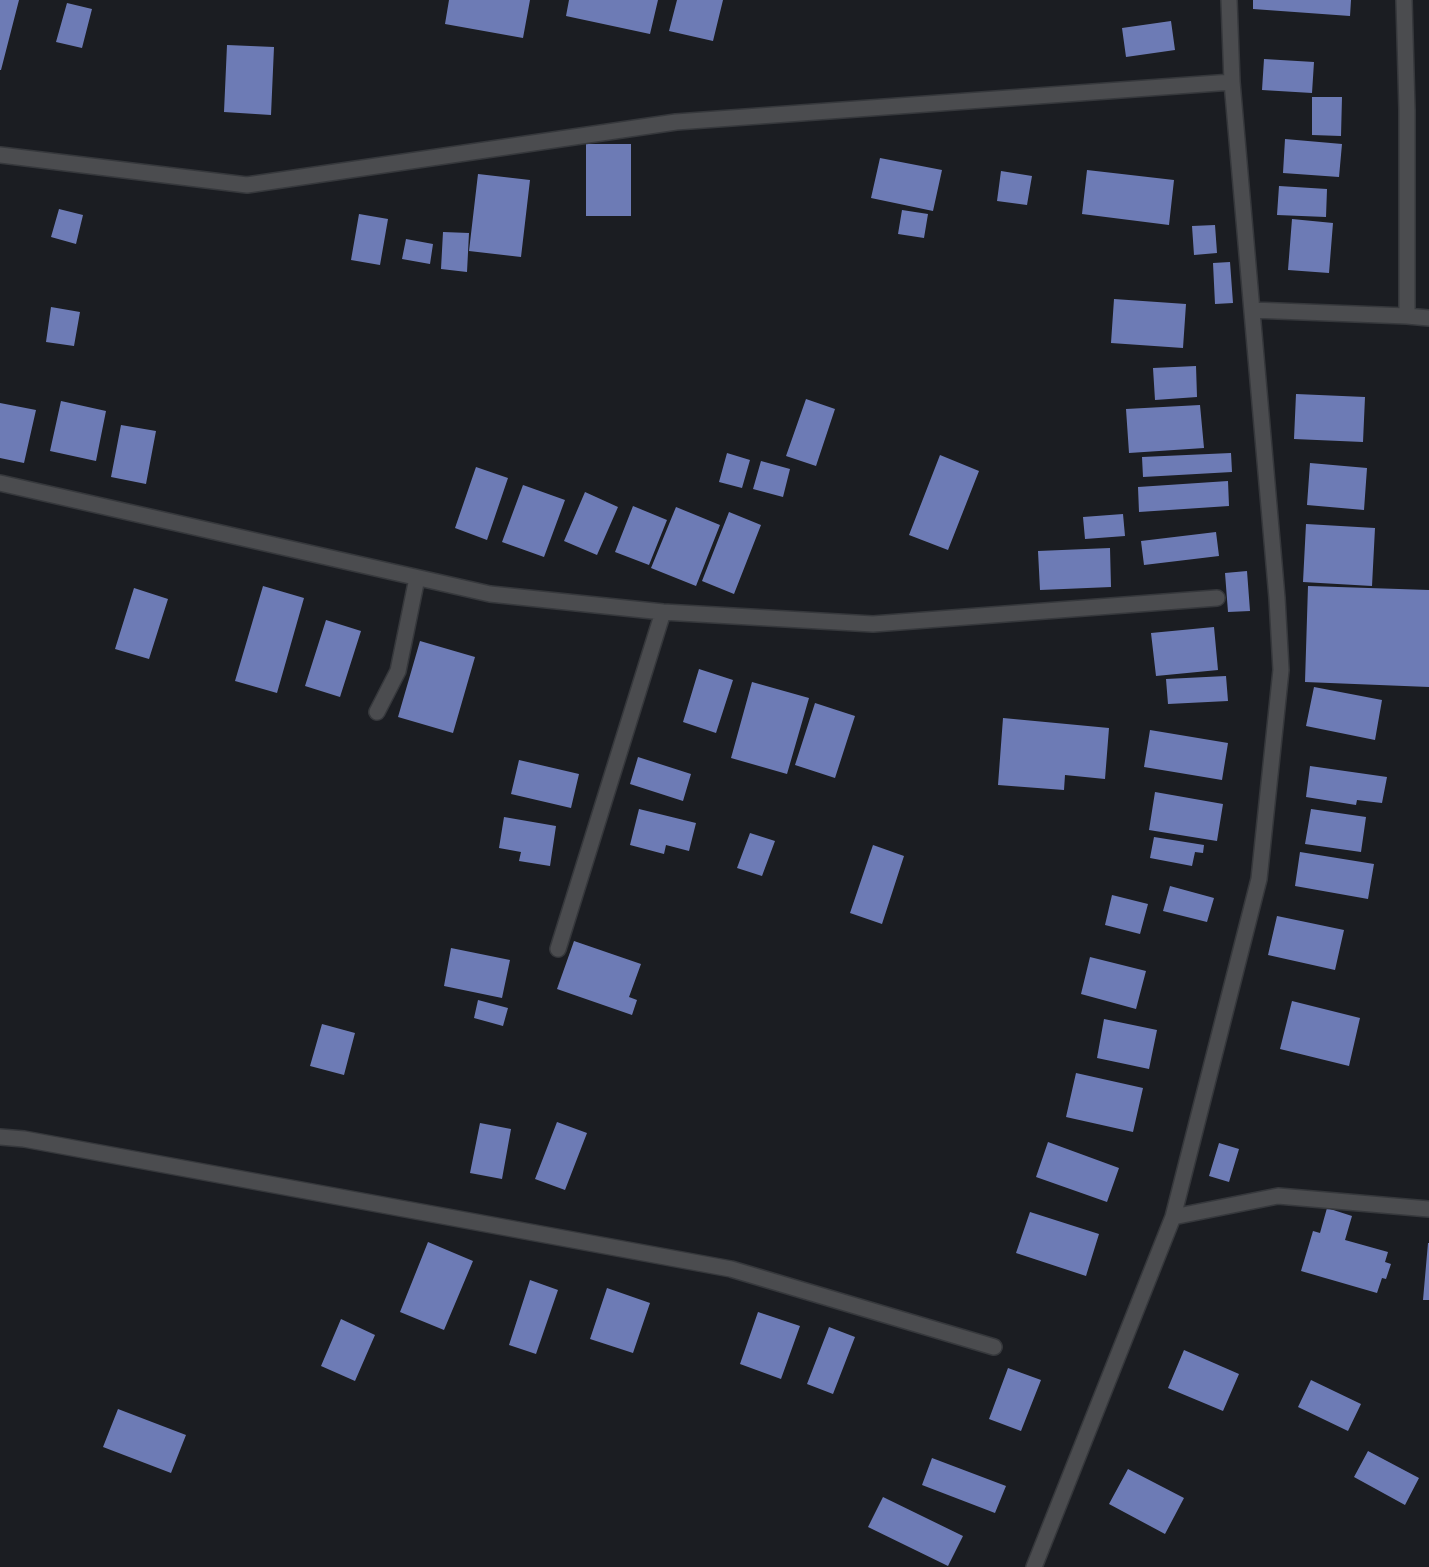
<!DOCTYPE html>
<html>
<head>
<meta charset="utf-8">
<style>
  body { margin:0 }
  canvas { display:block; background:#1b1d22 }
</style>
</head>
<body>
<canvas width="1429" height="1567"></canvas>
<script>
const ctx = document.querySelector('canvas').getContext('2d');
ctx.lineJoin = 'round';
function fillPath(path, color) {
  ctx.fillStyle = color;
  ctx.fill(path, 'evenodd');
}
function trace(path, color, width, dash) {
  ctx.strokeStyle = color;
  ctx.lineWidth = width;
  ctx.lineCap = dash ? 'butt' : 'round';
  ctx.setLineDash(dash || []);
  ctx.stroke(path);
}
fillPath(new Path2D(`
  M0 0H19L1 70H0Z
  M449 0H530L523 38 445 24Z
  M569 0H658L650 34 566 16Z
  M677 0H723L713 41 669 31Z
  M1253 0H1351L1350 16 1253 9Z
  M67 3 92 9 82 48 56 42Z
  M1171 21 1175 50 1126 57 1122 28Z
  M227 45 274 47 271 115 224 112Z
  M1264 59 1314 62 1312 93 1262 90Z
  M1312 97H1342L1341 136 1312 135Z
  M1285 139 1342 144 1339 177 1283 173Z
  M586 144H631V216H586Z
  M880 158 942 170 933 211 871 198Z
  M1087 170 1174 180 1169 225 1082 214Z
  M1001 171 1032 176 1027 205 997 201Z
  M478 174 530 180 521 257 469 251Z
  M1279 186 1327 189 1326 217 1277 215Z
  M59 209 83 215 76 244 51 237Z
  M902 210 928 214 924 238 898 234Z
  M359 214 388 219 380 265 351 260Z
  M1292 219 1333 223 1329 273 1288 270Z
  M1215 225 1217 253 1194 255 1192 226Z
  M443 232 469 233 467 272 441 269Z
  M406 239 433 244 430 264 402 259Z
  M1230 262 1233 303 1215 304 1213 263Z
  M1114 299 1186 304 1183 348 1111 343Z
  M51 307 80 312 74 346 46 342Z
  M1196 366 1197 397 1155 400 1153 368Z
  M1296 394 1365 397 1363 442 1294 439Z
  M806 399 835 409 816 466 786 456Z
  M61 401 106 411 96 461 50 451Z
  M0 403 36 410 24 463 0 458Z
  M1200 405 1204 448 1129 453 1126 409Z
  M121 425 156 431 146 484 111 477Z
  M727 453 750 460 742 488 719 482Z
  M1231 453 1232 472 1143 477 1142 457Z
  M940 455 979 471 948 550 909 535Z
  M761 461 790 469 783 497 753 489Z
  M1310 463 1367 468 1364 510 1307 505Z
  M476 467 508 478 487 540 455 528Z
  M1228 481 1229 506 1139 512 1138 487Z
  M523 485 565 500 544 557 502 542Z
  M585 492 618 507 597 555 564 541Z
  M633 506 667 520 649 565 615 552Z
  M676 507 720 525 696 586 651 568Z
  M729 512 761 525 734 594 702 581Z
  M1123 514 1125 536 1085 539 1083 517Z
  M1306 524 1375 528 1372 586 1303 582Z
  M1216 532 1219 556 1144 565 1141 541Z
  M1110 548 1111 587 1040 590 1038 551Z
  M1247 571 1250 611 1228 612 1225 573Z
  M263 586 304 598 277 693 235 681Z
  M1308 586 1429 590V687L1305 682Z
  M134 588 168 599 149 659 115 649Z
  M326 620 361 631 340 697 305 686Z
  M1214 627 1218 670 1156 676 1151 633Z
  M420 641 475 657 453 733 398 717Z
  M699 669 733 680 716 733 683 722Z
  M1226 676 1228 701 1168 704 1166 679Z
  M752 682 809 698 787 774 731 758Z
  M1314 687 1382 700 1375 740 1306 726Z
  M815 703 855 716 835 778 795 765Z
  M1003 718 1109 728 1105 779 1065 775 1064 790 998 785Z
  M1150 730 1228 743 1222 780 1144 767Z
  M638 757 691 774 683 801 630 784Z
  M519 760 579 774 571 808 511 794Z
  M1310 766 1387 777 1382 803 1357 800 1356 805 1306 797Z
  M1155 792 1223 804 1217 841 1149 830Z
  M639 809 696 823 689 851 666 845 664 854 630 845Z
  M1311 809 1366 817 1361 852 1305 844Z
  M504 817 556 826 550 866 519 861 521 852 499 848Z
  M750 833 775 841 762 876 737 868Z
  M1154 837 1204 845 1203 853 1195 852 1192 866 1150 858Z
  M873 845 904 856 882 924 850 913Z
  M1300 852 1374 864 1368 899 1295 886Z
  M1170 886 1214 898 1207 922 1163 911Z
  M1112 895 1148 904 1140 934 1105 925Z
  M1277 916 1344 930 1335 970 1268 955Z
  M574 941 641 964 629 997 637 1000 632 1015 557 989Z
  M451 948 510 960 502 998 444 986Z
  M1090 957 1146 971 1136 1009 1081 994Z
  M478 1000 508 1008 503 1026 474 1018Z
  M1292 1001 1360 1018 1349 1066 1280 1049Z
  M1104 1019 1157 1030 1149 1069 1097 1058Z
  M322 1024 355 1033 344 1075 310 1066Z
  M1076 1073 1143 1088 1133 1132 1066 1117Z
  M557 1122 587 1133 565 1190 535 1179Z
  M480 1123 511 1129 502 1179 470 1173Z
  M1048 1142 1119 1168 1107 1202 1036 1177Z
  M1219 1143 1239 1149 1229 1182 1209 1176Z
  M1327 1208 1352 1216 1345 1240 1388 1252 1385 1262 1391 1264 1386 1279 1382 1278 1377 1293 1301 1271 1313 1231 1320 1233Z
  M1030 1212 1099 1234 1086 1276 1016 1253Z
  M428 1242 473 1261 444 1330 400 1312Z
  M1428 1243H1429V1300H1423Z
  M530 1280 558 1290 536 1354 509 1345Z
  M607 1288 650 1303 633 1353 590 1339Z
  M758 1312 800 1326 781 1379 740 1364Z
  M341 1319 375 1335 355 1381 321 1366Z
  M829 1327 855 1337 833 1394 807 1384Z
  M1184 1350 1239 1374 1223 1411 1168 1388Z
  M1008 1368 1041 1380 1021 1431 989 1419Z
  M1311 1380 1361 1404 1348 1431 1298 1407Z
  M118 1409 186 1435 171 1473 103 1447Z
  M1368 1451 1419 1478 1405 1505 1354 1477Z
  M932 1458 1006 1486 995 1513 922 1485Z
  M1128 1469 1184 1498 1165 1534 1109 1504Z
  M883 1497 963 1536 948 1566 868 1527Z`), '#6d7bb5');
const minor = new Path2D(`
  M1404 0 1407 110V316
  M0 155 247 185 676 122 1232 82
  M1252 310 1407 316 1429 318
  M0 483 490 594 663 612 873 624 1217 598
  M377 712 398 671 417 578
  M558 949 663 612
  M0 1137 24 1139 731 1269 994 1347
  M1173 1217 1278 1196 1429 1209
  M1034 1567 1173 1217 1259 879 1281 670 1277 598 1232 82 1229 0`);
trace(minor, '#36383c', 18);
trace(minor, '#4b4c4f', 15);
</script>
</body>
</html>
